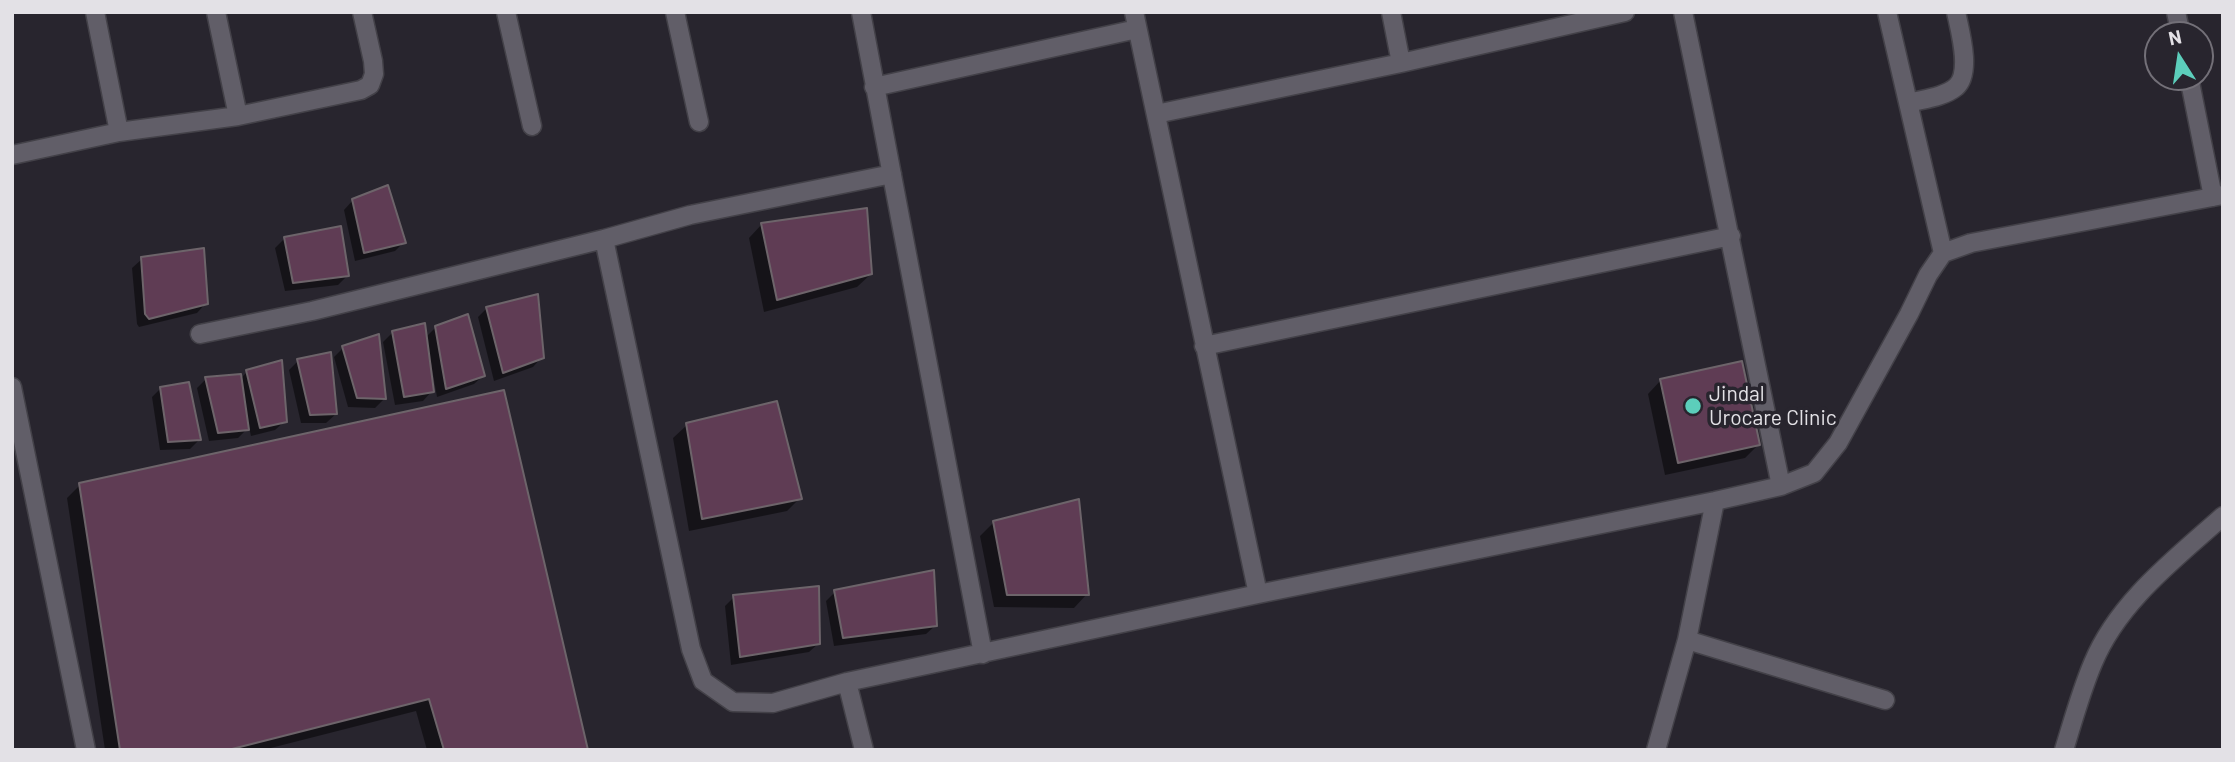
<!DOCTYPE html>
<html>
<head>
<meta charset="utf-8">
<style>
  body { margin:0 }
  #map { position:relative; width:2235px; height:762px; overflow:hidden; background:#28252e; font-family:Barlow,sans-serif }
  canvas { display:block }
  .frame { position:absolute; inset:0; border:14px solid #e3e1e6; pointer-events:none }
  .north { position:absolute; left:2144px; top:21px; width:70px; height:70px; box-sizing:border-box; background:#28252e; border:2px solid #737078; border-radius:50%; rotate:348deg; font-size:19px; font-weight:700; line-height:28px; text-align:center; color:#e3e1e6 }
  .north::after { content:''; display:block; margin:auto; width:24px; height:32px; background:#5ccebb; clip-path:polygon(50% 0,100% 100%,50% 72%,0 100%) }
</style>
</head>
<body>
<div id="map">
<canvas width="2235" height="762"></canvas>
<div class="frame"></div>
<div class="north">N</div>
</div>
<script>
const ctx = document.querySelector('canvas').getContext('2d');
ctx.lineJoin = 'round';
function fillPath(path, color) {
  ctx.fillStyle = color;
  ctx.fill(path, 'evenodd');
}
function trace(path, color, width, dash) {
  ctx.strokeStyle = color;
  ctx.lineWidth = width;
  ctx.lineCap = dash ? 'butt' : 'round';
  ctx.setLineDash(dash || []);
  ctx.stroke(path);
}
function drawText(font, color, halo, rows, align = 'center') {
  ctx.font = font + ' Barlow,sans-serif';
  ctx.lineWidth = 7;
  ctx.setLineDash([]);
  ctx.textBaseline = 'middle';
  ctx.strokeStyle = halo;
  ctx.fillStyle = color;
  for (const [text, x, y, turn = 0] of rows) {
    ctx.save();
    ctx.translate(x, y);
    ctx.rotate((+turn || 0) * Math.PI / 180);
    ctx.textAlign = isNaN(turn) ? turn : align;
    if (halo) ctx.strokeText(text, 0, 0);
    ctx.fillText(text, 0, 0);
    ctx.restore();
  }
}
fillPath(new Path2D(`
  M353 200 404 242 395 251 355 261 344 210Z
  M762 224 871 274 857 287 764 312 749 238Z
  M285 238 347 276 338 285 285 291 275 248Z
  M142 259 206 303 197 313 139 327 137 324 132 268Z
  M487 308 542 357 533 367 494 381 478 317Z
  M436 327 484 375 474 384 437 397 431 363H428L432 391 423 401 395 405 383 342 392 333 425 338Z
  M343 348 384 399 375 408 348 407 334 357Z
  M298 361 336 414 326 423H301L289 370Z
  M247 372 285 421 275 430 251 436 249 427 238 438 209 441 197 388 206 379H240Z
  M1661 380 1758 445 1745 458 1665 475 1648 394Z
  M161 388 199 440 190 449 160 450 152 397Z
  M687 425 800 498 787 511 689 531 673 438Z
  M80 485 586 750H427L416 711 263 750H105L67 498Z
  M993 523 1087 594 1074 608 994 607 980 536Z
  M835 592 936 625 926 634 834 646 826 601Z
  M734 597 819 643 809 652 731 665 725 606Z`), '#0007');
const building = new Path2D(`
  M388 185 406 243 364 253 352 199Z
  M867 208 872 274 777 300 761 223Z
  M341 226 349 276 293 283 284 237Z
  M204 248 208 304 149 319 145 314 141 257Z
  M538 294 544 358 503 373 486 307Z
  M468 314 485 376 446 389 435 326Z
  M425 323 434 392 404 397 392 331Z
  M379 334 386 399 357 398 342 346Z
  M331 352 337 414 310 415 297 359Z
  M282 360 287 422 260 428 246 370Z
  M1742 361 1760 445 1678 463 1660 379Z
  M241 374 249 430 218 433 205 377Z
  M189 382 201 440 168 442 160 387Z
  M504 390 588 750H444L429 699 228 750H120L79 483Z
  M777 401 802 499 702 519 686 423Z
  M1079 499 1089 595H1007L993 521Z
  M934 570 937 626 843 638 834 590Z
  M819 586 820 644 740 657 733 595Z`);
fillPath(building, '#5f3c54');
trace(building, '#6d646a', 2);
const minor = new Path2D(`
  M95 12 119 132
  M216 12 238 116
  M506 12 532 126
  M675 12 699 122
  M861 12 983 654
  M1134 12 1258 594
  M1391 12 1401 63
  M1683 12 1781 486
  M1887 12 1943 253
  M2176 12 2181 35
  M2189 77 2213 197
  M874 87 1137 29
  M1909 103C1924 99 1944 97 1956 87 1972 73 1960 31 1956 12
  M1156 114 1401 63 1625 12
  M12 155 119 132 238 116 361 90 370 85 374 74 373 61 362 12
  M604 239 690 215 892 174
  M200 334 312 311 604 239 691 649 703 681 733 702 773 703 847 682
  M1204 346 1731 236
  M12 387 86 750
  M1687 640 1885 700
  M864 750 847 682 1258 594 1715 501 1781 486 1814 473 1838 443 1909 314 1928 275 1943 253 1971 243 2223 195
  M1656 750 1687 640 1715 501
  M2064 750C2073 721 2081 691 2093 663 2118 602 2175 559 2223 516`);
trace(minor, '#434148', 21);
trace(minor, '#615e68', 18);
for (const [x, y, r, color] of [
  [1693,406,9,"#5ccebb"]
]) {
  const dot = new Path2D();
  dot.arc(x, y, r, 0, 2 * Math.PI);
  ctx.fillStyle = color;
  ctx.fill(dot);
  trace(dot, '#28252e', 2.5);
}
drawText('21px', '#e3e1e6', '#28252e', [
  ["Jindal",1709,394],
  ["Urocare Clinic",1709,418]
], 'left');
</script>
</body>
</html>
